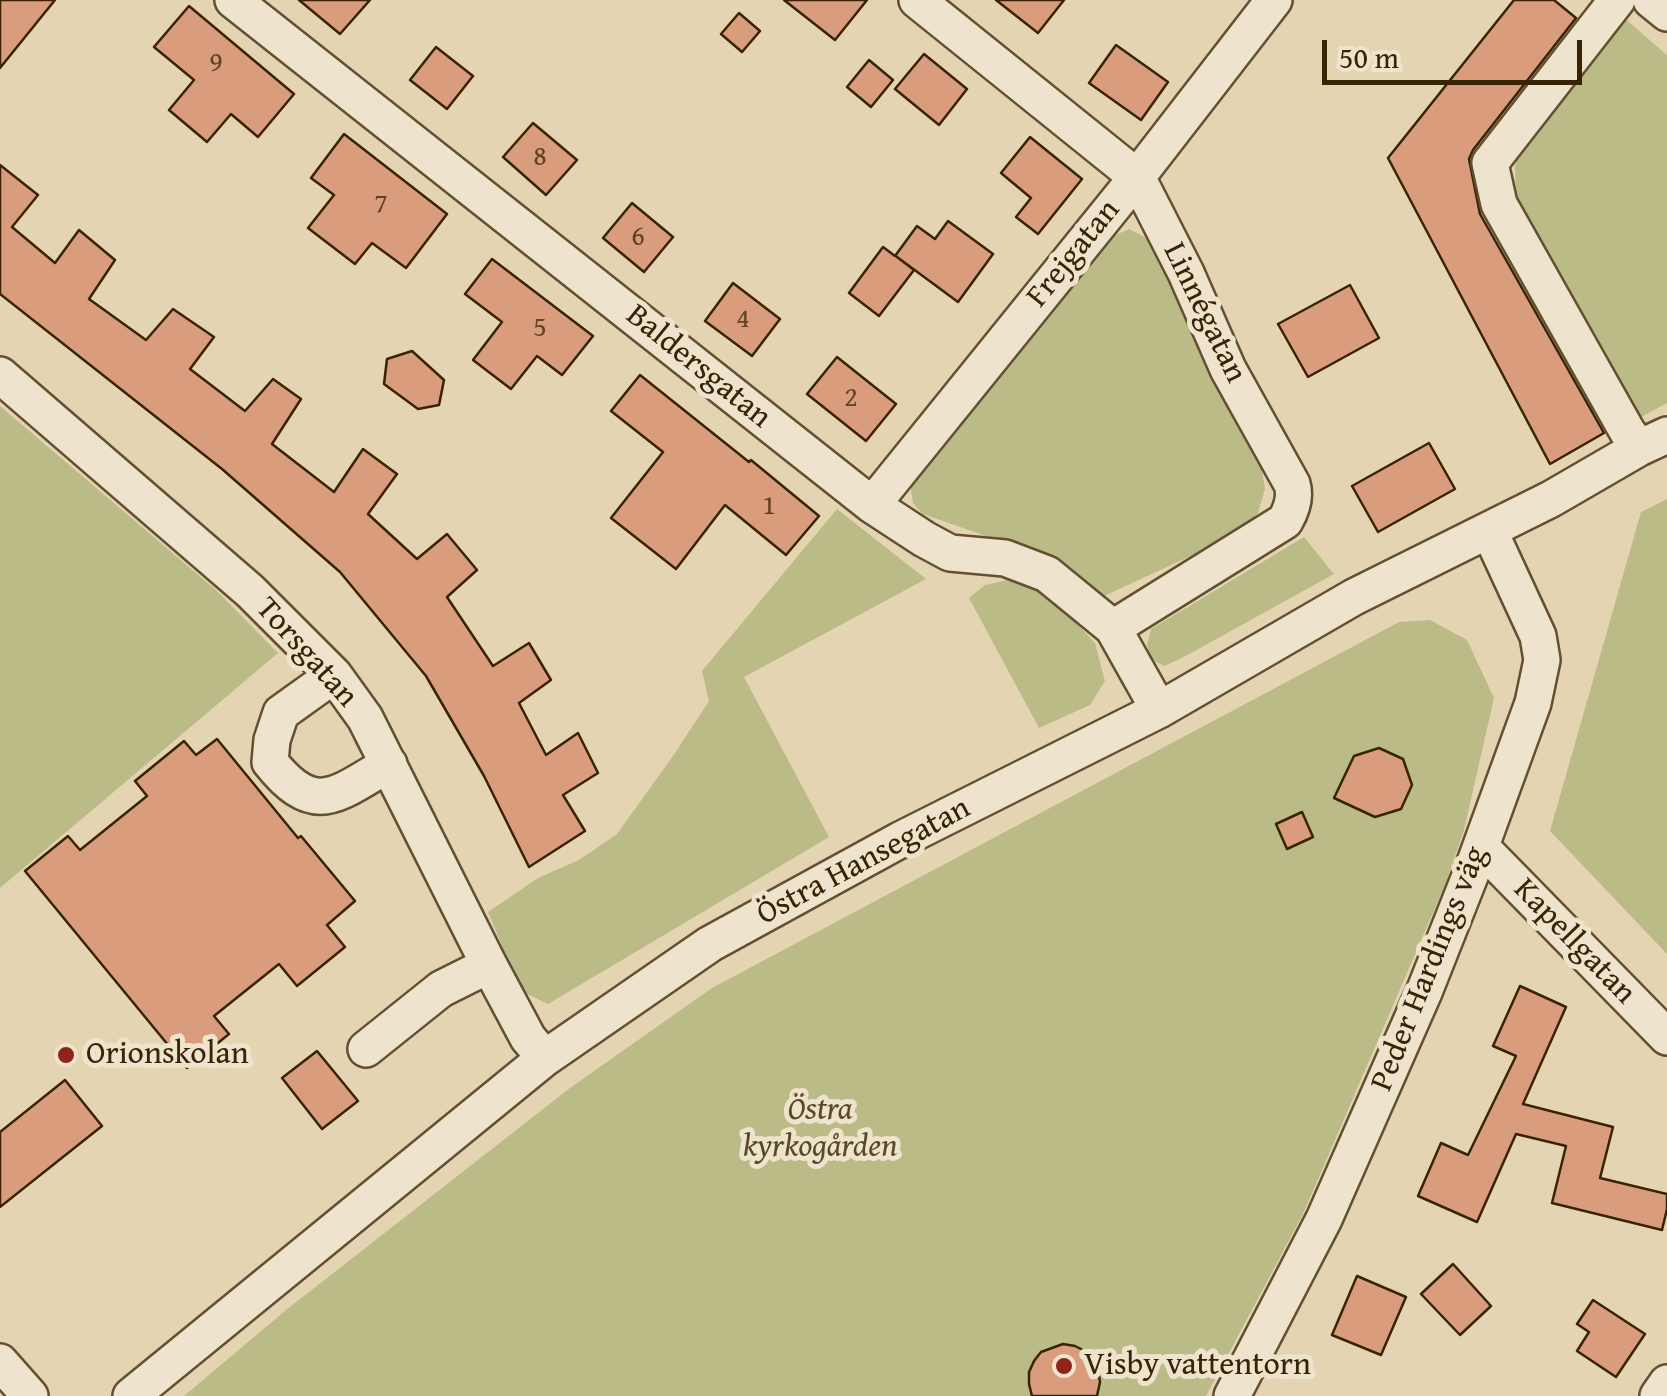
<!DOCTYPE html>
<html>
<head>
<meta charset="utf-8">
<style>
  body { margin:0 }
  #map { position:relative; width:1667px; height:1396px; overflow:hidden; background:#e5d4b2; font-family:"Gentium Book Plus",serif }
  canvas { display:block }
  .scale { position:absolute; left:1322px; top:40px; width:260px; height:45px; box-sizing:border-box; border:5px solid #382405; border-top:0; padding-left:12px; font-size:30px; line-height:35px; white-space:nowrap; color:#382405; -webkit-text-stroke:8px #eee3cd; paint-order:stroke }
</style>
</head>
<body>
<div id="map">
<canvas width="1667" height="1396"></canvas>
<div class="scale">50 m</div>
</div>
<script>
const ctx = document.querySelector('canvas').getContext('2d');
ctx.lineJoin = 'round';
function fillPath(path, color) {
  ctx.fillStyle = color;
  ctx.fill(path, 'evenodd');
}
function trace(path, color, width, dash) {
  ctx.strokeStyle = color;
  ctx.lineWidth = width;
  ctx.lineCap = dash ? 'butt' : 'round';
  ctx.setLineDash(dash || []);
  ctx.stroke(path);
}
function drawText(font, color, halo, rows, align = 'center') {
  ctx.font = font + ' "Gentium Book Plus",serif';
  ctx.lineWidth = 10;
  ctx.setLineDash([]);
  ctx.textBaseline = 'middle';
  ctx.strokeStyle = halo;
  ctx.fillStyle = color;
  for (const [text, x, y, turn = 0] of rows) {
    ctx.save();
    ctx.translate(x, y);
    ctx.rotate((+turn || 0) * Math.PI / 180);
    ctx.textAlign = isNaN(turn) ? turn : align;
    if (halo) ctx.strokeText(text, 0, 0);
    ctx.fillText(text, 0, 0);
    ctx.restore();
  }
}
fillPath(new Path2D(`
  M1623 17 1667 55V403L1632 422 1516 214 1515 165 1528 128Z
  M1129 229 1147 238 1261 465 1265 489 1258 513 1236 535 1104 596 1060 562 923 514 913 503 909 478 1098 243Z
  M0 406 216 590 278 653 0 888Z
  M1667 499V954L1550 831 1641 512Z
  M837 509 926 579 744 677 829 837 548 1004 521 991 488 912 538 878 579 860 617 834 673 756 709 701 702 671Z
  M1304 537 1334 574 1182 658 1164 666 1152 660 1147 645 1151 629Z
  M1013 579 1047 592 1095 643 1105 681 1090 705 1039 728 969 598 985 585Z
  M1430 620 1467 640 1494 698 1464 830 1445 885 1303 1214 1206 1396H184L286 1310 570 1088 712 988 1399 622Z`), '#bb8');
const building = new Path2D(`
  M0 0H55L0 68Z
  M299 0H370L340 34Z
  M784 0H867L835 40Z
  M996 0H1064L1038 33Z
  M1514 0H1554L1576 18 1473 150 1469 159 1480 214 1604 433 1550 464 1388 158Z
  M189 6 294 94 258 137 231 114 207 142 169 110 194 80 154 47Z
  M739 13 760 31 742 52 721 34Z
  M1116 45 1168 82 1141 120 1089 83Z
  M436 47 473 76 447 109 410 80Z
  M924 54 967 89 939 125 895 89Z
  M869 60 893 80 871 107 847 87Z
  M533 123 577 160 546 195 503 157Z
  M344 134 447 214 406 268 372 243 355 264 308 228 334 195 311 178Z
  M1030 137 1082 179 1038 234 1016 217 1031 198 1001 173Z
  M0 165 38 195 12 227 55 263 79 230 115 260 89 299 146 340 173 309 214 337 190 369 245 411 273 379 301 399 272 444 334 492 363 449 397 474 368 514 417 559 447 534 477 570 447 597 493 666 529 643 551 680 519 703 546 755 578 733 598 773 563 795 585 831 529 867 484 776 426 676 340 572 222 469 0 294Z
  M632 203 673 237 644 272 603 238Z
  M948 221 993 254 958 302 897 257 914 270 879 316 849 293 883 247 895 256 917 226 935 239Z
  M492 259 593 336 562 375 537 356 511 389 473 360 502 322 465 294Z
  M733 283 780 319 752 356 705 321Z
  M1350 285 1379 338 1308 377 1278 324Z
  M412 351 444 380 439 405 418 409 384 384 387 359Z
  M837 357 896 404 866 441 807 394Z
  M640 375 749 462 751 460 819 516 786 555 725 505 676 569 611 518 663 452 611 411Z
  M1429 443 1455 489 1378 532 1352 486Z
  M217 739 298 838 301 836 355 901 327 925 345 947 297 986 279 964 214 1016 229 1034 187 1068 25 871 68 836 80 850 147 796 135 781 184 741 196 755Z
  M1379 748 1403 759 1412 785 1401 809 1375 817 1334 798 1354 756Z
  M1302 812 1313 837 1287 849 1276 824Z
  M1520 986 1566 1007 1523 1104 1613 1127 1600 1178 1667 1194V1209L1662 1230 1552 1203 1566 1146 1516 1134 1477 1222 1418 1196 1441 1143 1468 1155 1516 1056 1493 1046Z
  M317 1051 358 1101 322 1129 282 1078Z
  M65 1080 102 1126 0 1207V1132Z
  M1453 1264 1491 1306 1460 1335 1421 1294Z
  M1357 1276 1406 1297 1381 1355 1332 1335Z
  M1593 1300 1645 1334 1616 1377 1577 1351 1589 1332 1577 1324Z
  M1063 1344 1075 1346 1085 1351 1093 1359 1098 1370 1100 1382 1097 1396H1032L1029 1384V1372L1034 1361 1041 1352Z`);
fillPath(building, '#d99d7d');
trace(building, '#382405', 2.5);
const minor = new Path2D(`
  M233 0 872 505 924 539 950 553 1005 558 1047 574 1113 628 1159 710
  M917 0 1137 177 1186 273 1228 369 1292 484C1296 497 1292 509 1285 521L1113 628
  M1617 0 1490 163 1499 204 1627 431 1639 448
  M1651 0 1667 13
  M0 375 250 591 334 675 365 718 489 965 528 1038 545 1058
  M872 505 1137 177 1274 0
  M334 675 281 713 272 740 270 762C315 819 337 794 389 764
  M1481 847 1667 1037
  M366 1049 441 989 489 965
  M0 1362 30 1396
  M131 1396 545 1058 710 944 900 840 1159 710 1354 597 1551 499 1639 448 1667 435
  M1232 1396 1324 1219 1424 992 1470 876 1533 703 1542 660 1538 636 1489 530
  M1658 1396 1667 1383`);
trace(minor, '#635030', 40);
trace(minor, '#eee3cd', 35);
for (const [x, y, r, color] of [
  [66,1055,10,"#8f2418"],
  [1064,1366,10,"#8f2418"]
]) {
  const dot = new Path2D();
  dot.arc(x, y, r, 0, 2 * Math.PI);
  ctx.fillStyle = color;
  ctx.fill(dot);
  trace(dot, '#eee3cd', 4);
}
drawText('28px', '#604223', null, [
  ["9",216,64],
  ["8",540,158],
  ["7",381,205],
  ["6",638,238],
  ["4",743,320],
  ["5",540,329],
  ["2",851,399],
  ["1",769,507]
]);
drawText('32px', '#382405', '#eee3cd', [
  ["Frejgatan",1074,254,-51],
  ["Linnégatan",1204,313,64],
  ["Baldersgatan",698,367,39],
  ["Torsgatan",306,653,48],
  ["Östra Hansegatan",864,862,-28],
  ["Kapellgatan",1574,942,46],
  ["Peder Hardings väg",1430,969,-68]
]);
drawText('32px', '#382405', '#eee3cd', [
  ["Orionskolan",86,1055],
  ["Visby vattentorn",1084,1366]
], 'left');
drawText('italic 32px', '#594a26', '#eee3cd', [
  ["Östra",820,1111],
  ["kyrkogården",820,1148]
]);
</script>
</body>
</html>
